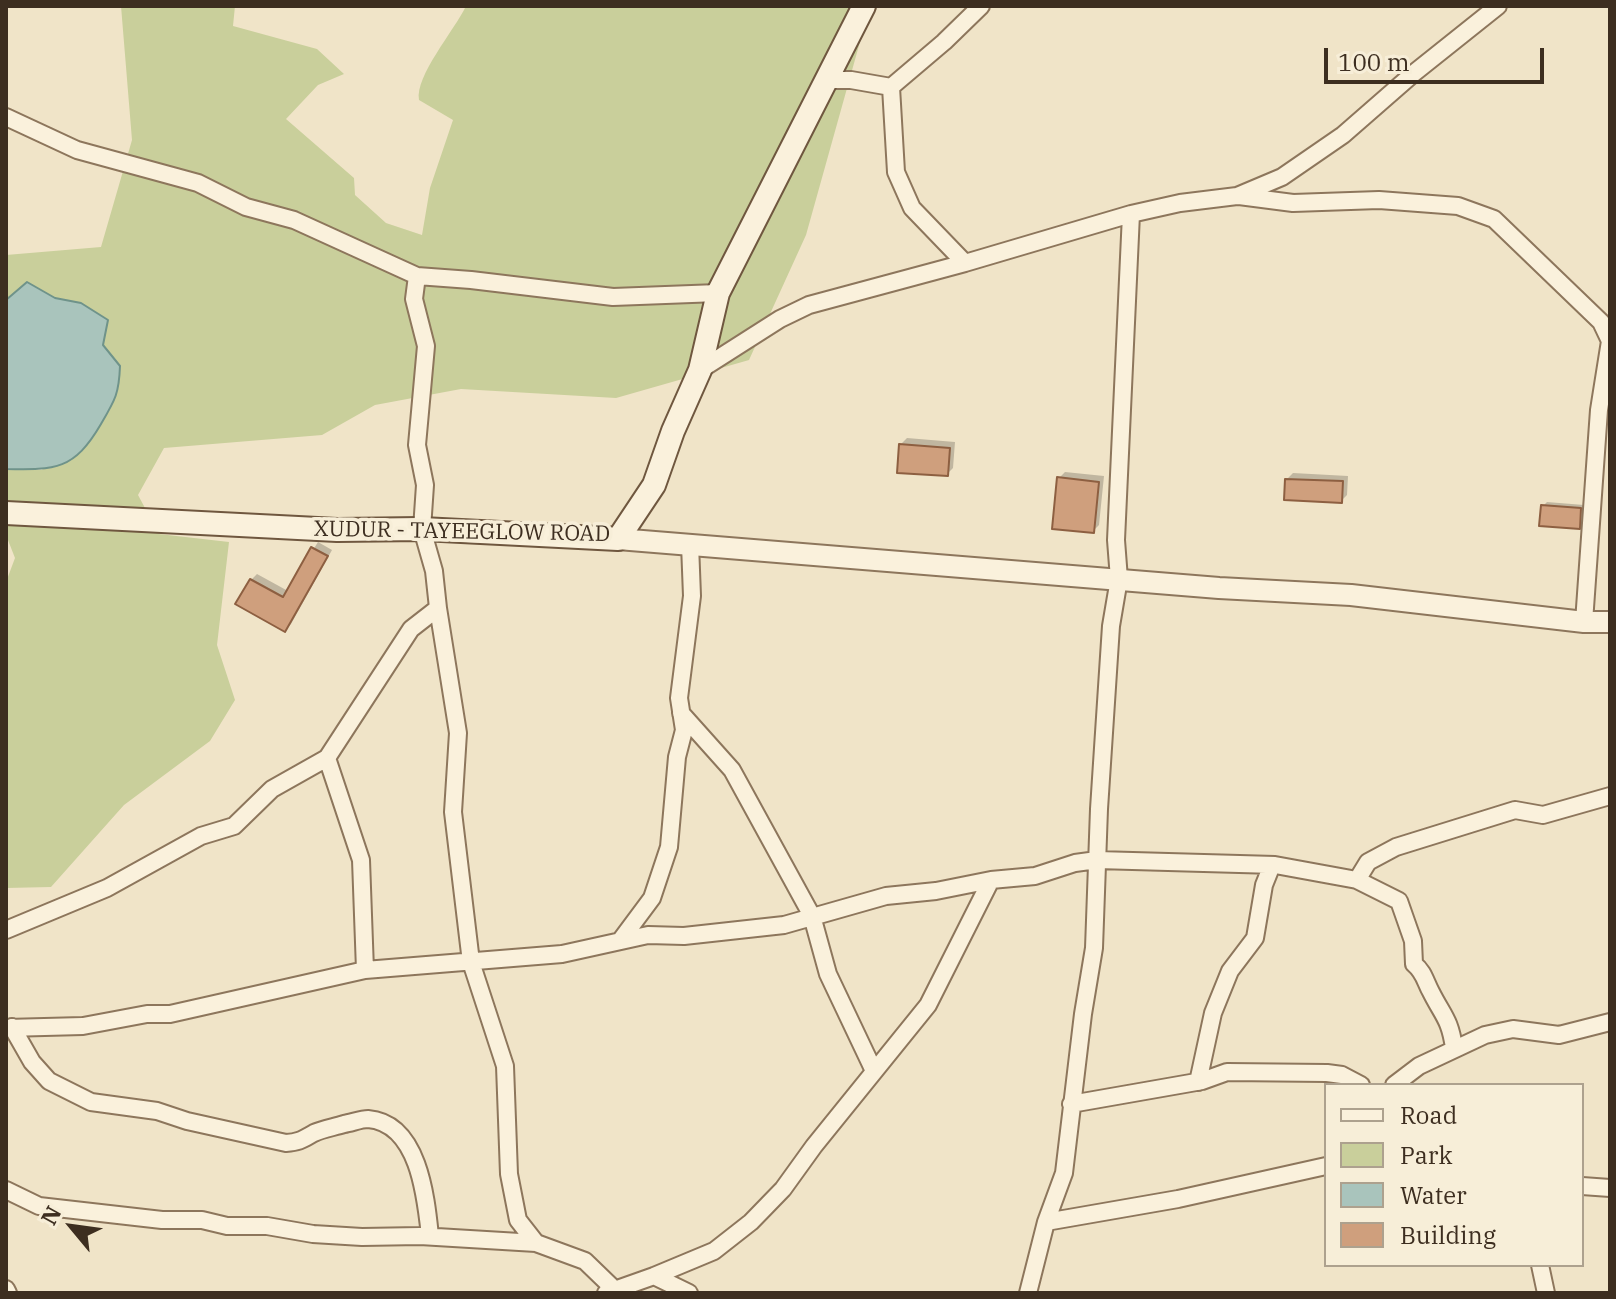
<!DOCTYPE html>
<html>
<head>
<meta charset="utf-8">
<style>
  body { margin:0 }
  #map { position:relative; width:1616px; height:1299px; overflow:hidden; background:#f0e4c8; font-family:"IBM Plex Serif",serif }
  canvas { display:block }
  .frame { position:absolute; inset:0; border:8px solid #3d2e20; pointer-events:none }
  .legend { position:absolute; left:1324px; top:1083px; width:260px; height:184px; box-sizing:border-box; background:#f7eed8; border:2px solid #ada18e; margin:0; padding:10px 14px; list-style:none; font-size:24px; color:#3d2e20 }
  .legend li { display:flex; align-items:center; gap:16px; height:40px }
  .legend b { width:40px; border:2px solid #ada18e }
  .north { position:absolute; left:32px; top:1187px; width:80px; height:80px; -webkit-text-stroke:6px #f7eed8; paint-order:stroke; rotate:299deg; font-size:22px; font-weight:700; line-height:32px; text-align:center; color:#3d2e20 }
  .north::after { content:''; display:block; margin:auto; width:28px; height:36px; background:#3d2e20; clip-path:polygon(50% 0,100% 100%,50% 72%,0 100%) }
  .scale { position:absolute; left:1324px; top:48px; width:220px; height:36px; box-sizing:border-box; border:4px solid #3d2e20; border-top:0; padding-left:10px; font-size:24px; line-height:28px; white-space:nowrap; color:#3d2e20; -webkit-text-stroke:6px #f7eed8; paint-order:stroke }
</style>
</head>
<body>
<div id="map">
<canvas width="1616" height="1299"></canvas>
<div class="frame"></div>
<ul class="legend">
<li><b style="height:10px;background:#faf1dc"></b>Road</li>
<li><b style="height:22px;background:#c9cf9b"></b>Park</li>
<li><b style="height:22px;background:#a9c4bc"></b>Water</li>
<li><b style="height:22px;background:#cf9f7d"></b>Building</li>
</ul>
<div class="north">N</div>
<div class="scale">100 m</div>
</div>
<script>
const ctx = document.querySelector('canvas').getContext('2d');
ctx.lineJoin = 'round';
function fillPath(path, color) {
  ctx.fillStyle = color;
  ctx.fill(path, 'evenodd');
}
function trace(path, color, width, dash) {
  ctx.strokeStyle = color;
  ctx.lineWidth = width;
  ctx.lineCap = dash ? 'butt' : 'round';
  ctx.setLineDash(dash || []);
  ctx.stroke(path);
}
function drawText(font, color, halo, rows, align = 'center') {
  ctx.font = font + ' "IBM Plex Serif",serif';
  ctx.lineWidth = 7;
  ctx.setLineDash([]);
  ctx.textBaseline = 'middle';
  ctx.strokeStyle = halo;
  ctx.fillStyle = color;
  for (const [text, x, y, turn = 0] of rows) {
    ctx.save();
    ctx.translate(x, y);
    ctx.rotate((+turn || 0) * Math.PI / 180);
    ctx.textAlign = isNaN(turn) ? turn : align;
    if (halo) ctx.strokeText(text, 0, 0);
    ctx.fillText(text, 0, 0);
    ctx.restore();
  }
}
fillPath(new Path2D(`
  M121 6H235L233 26 317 49 344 74 318 85 286 119 354 178 355 195 386 223 422 235 430 188 453 120 419 100C415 76 454 31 466 6H870L806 235 749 360 616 398 461 389 375 405 322 435 164 448 138 495 159 534 229 542 217 645 235 700 210 741 124 805 51 887 6 888V582L15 558 6 535V469L42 470 120 366 103 345 81 303 55 298 27 282 6 300V255L101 247 132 140Z`), '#c9cf9b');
const water = new Path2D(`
  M27 282 55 298 81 303 108 320 103 345 120 366C119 394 115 400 101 424 74 470 56 470 6 469V300Z`);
fillPath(water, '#a9c4bc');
trace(water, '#6f938a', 2);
fillPath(new Path2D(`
  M907 438 955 442 953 468 947 474 901 444Z
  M1065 472 1104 476 1099 525 1093 531 1059 478Z
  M1293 473 1348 476 1347 495 1341 501 1287 479Z
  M1547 502 1584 505 1582 523 1579 527 1543 506Z
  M318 542 332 550 291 624 285 630 251 580 257 574 288 591Z`), '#0003');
const building = new Path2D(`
  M899 444 950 448 948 476 897 473Z
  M1057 477 1099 482 1094 533 1052 529Z
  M1285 479 1343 481 1342 503 1284 500Z
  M1541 505 1581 508 1580 529 1539 526Z
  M311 547 328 556 285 632 235 604 250 579 283 597Z`);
fillPath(building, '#cf9f7d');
trace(building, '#8d5f41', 2);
const minor = new Path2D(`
  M828 80H851L891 87 896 172 912 208 965 263
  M891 87 944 42 981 6
  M6 117 77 150 198 183 246 207 294 220 417 276 471 280 613 297 718 293
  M1239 196 1293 203 1379 200 1458 206 1494 219 1601 322 1610 341 1599 410 1584 622
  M417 276 414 299 426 346 417 445 425 485 422 529 434 571 438 608 458 733 453 812 471 962 505 1066 509 1174 518 1220 536 1243
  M700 370 780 319 809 305 965 263 1131 214 1180 203 1237 196 1282 177 1343 135 1414 73 1498 6
  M681 713 732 770 812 916 828 974 874 1071
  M327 758 361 860 365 970
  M1357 880 1368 862 1396 847 1515 810 1543 815 1610 796
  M6 930 107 888 201 836 234 826 272 789 327 758 411 629 438 608
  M620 941 652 898 669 847 677 757 684 730 679 698 692 596 690 544
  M12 1027 32 1062 49 1081 91 1102 157 1111 187 1121 286 1143C300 1142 303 1139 314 1133 322 1129 335 1127 344 1124 351 1123 361 1119 368 1119 419 1123 426 1198 430 1236
  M6 1028 83 1026 147 1014H170L365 970 562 954 648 935 684 936 784 925 886 896 936 891 991 880 1035 876 1075 863 1097 860 1275 865 1357 880 1399 901 1413 941 1414 964C1424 972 1425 981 1431 992 1443 1016 1450 1019 1454 1048
  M1198 1082 1213 1013 1230 971 1255 938 1264 885 1272 865
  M1394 1085 1419 1066 1485 1035 1513 1029 1559 1035 1610 1022
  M1071 1104 1202 1081 1227 1072 1327 1073 1342 1075 1361 1085
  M1582 1186 1610 1188
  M6 1190 39 1206 162 1220H202L227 1226H267L313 1234 362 1237 420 1236 536 1243 585 1261 615 1290
  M1046 1222 1178 1199 1326 1166
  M1540 1265 1546 1293
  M654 1276 689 1293
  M6 1289 8 1293
  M606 1293 654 1276 714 1251 751 1222 783 1189 814 1146 928 1005 991 880
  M1028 1293 1046 1222 1064 1173 1083 1014 1094 948 1099 809 1111 626 1119 579 1116 540 1131 214`);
const tertiary = new Path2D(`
  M618 539 1219 588 1351 595 1584 622H1610`);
const secondary = new Path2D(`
  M6 513 337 530 422 529 618 539 654 485 673 431 700 370 718 293 864 6`);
trace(minor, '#8d765c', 20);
trace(tertiary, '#8d765c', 24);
trace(secondary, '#6f573f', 26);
trace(minor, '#faf1dc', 16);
trace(tertiary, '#faf1dc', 20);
trace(secondary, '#faf1dc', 22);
drawText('22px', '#3d2e20', '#f7eed8', [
  ["XUDUR - TAYEEGLOW ROAD",462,532,1]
]);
</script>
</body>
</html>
